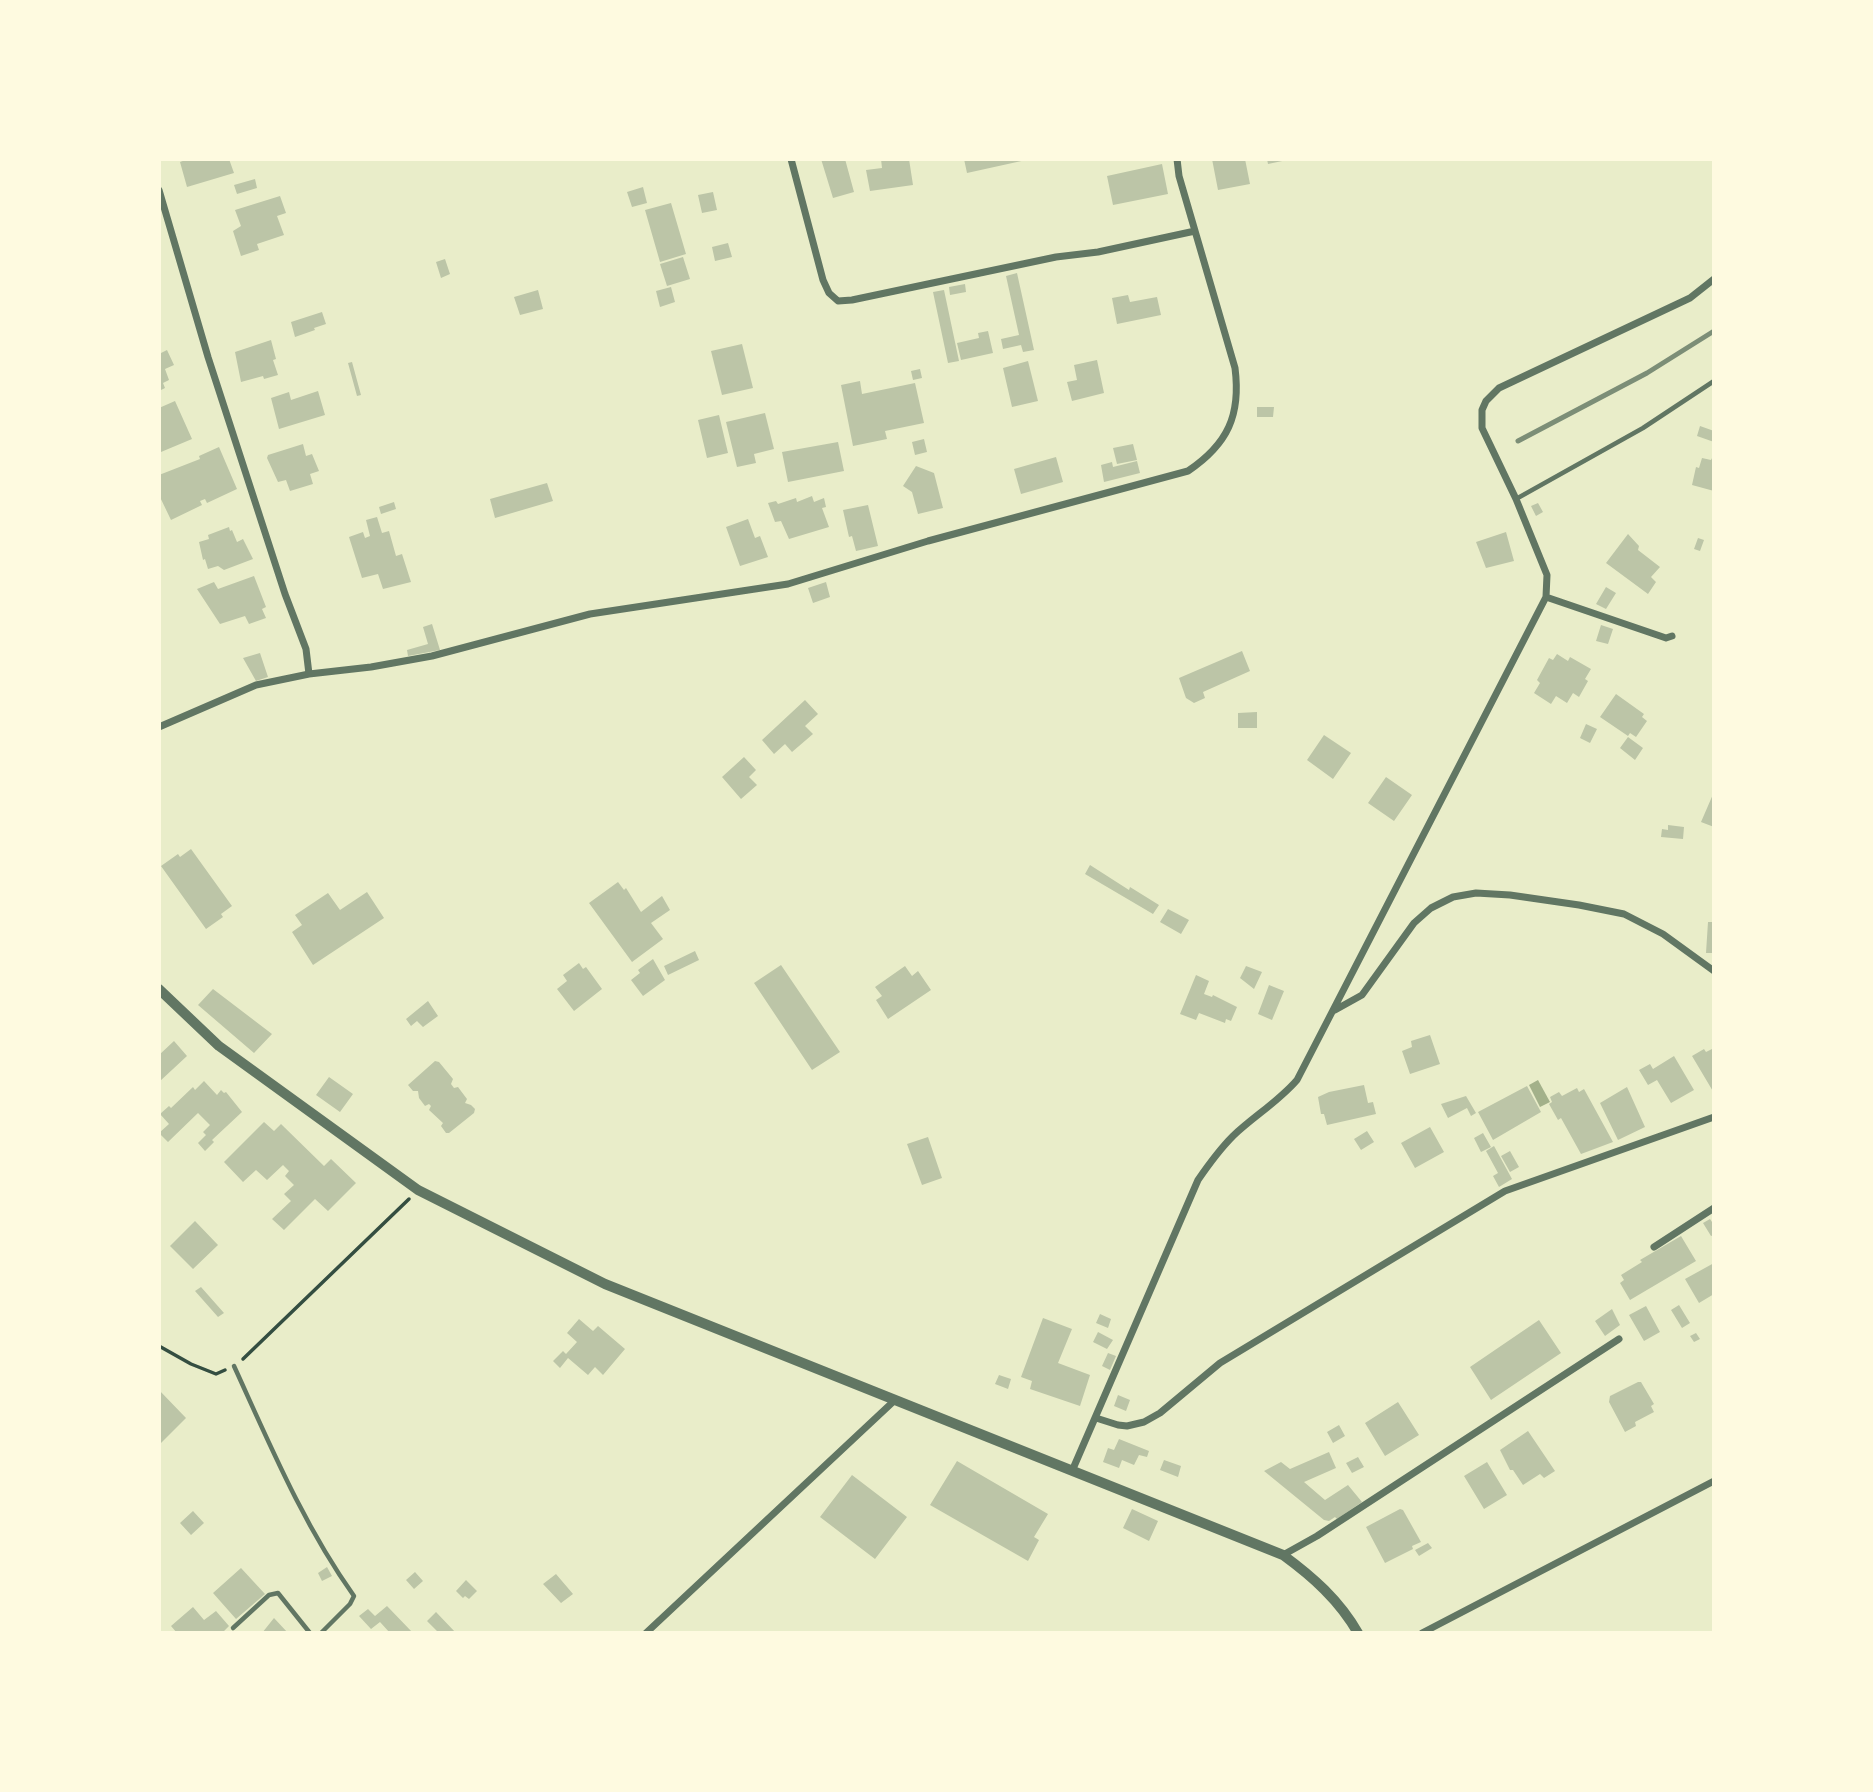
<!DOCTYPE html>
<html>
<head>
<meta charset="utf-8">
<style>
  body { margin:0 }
  #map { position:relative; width:1873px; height:1792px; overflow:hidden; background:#e9edc9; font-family:"Space Grotesk",sans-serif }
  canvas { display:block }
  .frame { position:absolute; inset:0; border:161px solid #fefae0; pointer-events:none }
</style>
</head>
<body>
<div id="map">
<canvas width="1873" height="1792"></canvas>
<div class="frame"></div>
</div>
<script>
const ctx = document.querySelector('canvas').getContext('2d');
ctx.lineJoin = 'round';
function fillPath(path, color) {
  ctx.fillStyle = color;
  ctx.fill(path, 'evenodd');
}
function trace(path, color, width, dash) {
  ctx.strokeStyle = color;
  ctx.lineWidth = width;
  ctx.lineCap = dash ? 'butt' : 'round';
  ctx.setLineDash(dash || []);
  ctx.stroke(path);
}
fillPath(new Path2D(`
  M1538 1080 1550 1102 1540 1107 1529 1085Z`), '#a3b18a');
fillPath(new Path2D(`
  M188 159H229L234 173 187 187 180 162Z
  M821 159H845L854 192 833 198Z
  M881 159H909L913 185 870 191 866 170 882 168Z
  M964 159H1026V160L967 173Z
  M1212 159H1245L1250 184 1218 190Z
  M1267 159H1286L1287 160 1268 164Z
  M1162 164 1168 194 1113 205 1107 176Z
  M255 179 257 188 237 194 234 185Z
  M643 187 647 203 632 207 627 192Z
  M713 192 717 210 702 213 698 195Z
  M280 196 286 213 277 216 284 235 257 244 259 250 241 256 233 231 241 226 235 210Z
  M671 203 686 254 660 262 645 210Z
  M728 243 732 257 715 261 712 247Z
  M683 257 690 279 667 286 660 264Z
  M445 259 450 274 441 278 436 262Z
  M1017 273 1034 350 1023 352 1021 345 1003 349 1001 339 1019 335 1006 276Z
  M965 284 966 292 950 295 949 287Z
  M671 287 675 302 660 307 656 291Z
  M538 290 543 309 520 315 514 297Z
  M944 290 959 361 948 363 933 292Z
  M1128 295 1130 302 1157 297 1161 315 1117 324 1112 298Z
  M322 312 326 324 314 328 315 330 295 337 291 322Z
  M988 331 993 353 961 360 957 343 979 338 978 333Z
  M271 340 276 359 273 360 278 375 264 379 263 376 241 382 235 352Z
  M742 344 753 388 722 395 711 351Z
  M167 350 174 365 165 369 169 380 163 383 165 388 159 391V354Z
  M1097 360 1104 393 1072 401 1067 382 1077 380 1074 365Z
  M1028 361 1038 401 1012 407 1003 368Z
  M352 362 361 395 357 396 348 363Z
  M920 369 922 378 913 380 911 371Z
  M860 381 862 394 915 383 924 423 885 431 887 439 853 446 841 385Z
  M318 391 325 415 279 429 271 398 289 392 291 400Z
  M175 401 192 439 161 452 159 447V408Z
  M1257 407H1274L1273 417H1257Z
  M765 413 774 449 754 454 756 463 737 467 726 422Z
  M719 415 728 453 707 458 698 420Z
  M1700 426 1714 431V442L1697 436Z
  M924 439 927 452 915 455 912 442Z
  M838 442 844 471 788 482 782 452Z
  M303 444 306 456 312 454 319 471 310 474 313 484 290 491 286 480 278 482 267 458 268 455Z
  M1133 444 1137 460 1117 464 1113 448Z
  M219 447 237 489 207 503 205 499 200 501 202 505 171 520 159 495V475L200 459 199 456Z
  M1714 454V491L1692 485 1696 467 1699 468 1702 458 1711 460Z
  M1056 457 1063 482 1021 494 1014 469Z
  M1137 461 1140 473 1104 482 1101 465 1112 462 1113 467Z
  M916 466 934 473 943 508 918 514 912 492 903 486Z
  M547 483 553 501 495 518 490 499Z
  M812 496 814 502 824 498 826 507 822 508 829 527 789 539 781 521 775 522 768 503 776 501 778 504 796 498 797 502Z
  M394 502 396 509 381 514 379 507Z
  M1538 503 1543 512 1536 516 1531 506Z
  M868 505 878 546 856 551 852 536 849 537 843 510Z
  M377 517 382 533 389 531 396 556 402 554 411 582 383 589 378 574 362 578 349 537 363 532 365 538 370 536 366 520Z
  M748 519 755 538 760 536 768 557 740 566 726 527Z
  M229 527 230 531 232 530 237 542 243 539 253 559 224 570 218 566 208 569 205 559 203 560 199 542 209 539 208 535Z
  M1506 532 1514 561 1486 568 1476 542Z
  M1628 534 1639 546 1638 550 1660 567 1651 577 1656 582 1648 594 1606 563Z
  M1698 538 1704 540 1700 551 1694 549Z
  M254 576 266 607 262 609 266 618 249 624 245 616 220 624 197 589 214 582 218 589Z
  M826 582 830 597 813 603 808 588Z
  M1606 587 1616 593 1606 609 1596 604Z
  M432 624 440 650 408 656 407 650 428 644 423 627Z
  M1601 625 1613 629 1608 644 1596 641Z
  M1242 651 1250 671 1203 692 1205 698 1194 703 1186 698 1179 678Z
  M260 653 268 677 256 681 243 658Z
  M1557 654 1568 661 1570 657 1591 669 1585 679 1588 681 1579 697 1573 693 1567 703 1556 696 1551 704 1534 693 1540 683 1537 680 1549 658 1553 660Z
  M1616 694 1644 714 1642 717 1647 721 1636 737 1630 733 1628 736 1600 717Z
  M805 700 818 714 805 726 813 734 792 752 785 744 774 754 762 740Z
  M1257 712V728H1238V713Z
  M1586 724 1597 729 1590 743 1580 738Z
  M1324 735 1351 753 1333 779 1307 760Z
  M1628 737 1643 748 1635 760 1620 748Z
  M744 757 756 770 749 777 757 785 741 799 722 777Z
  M1386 777 1412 795 1394 821 1368 803Z
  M1714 792V827L1701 822Z
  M1668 825 1684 827 1683 839 1661 837 1662 829 1668 830Z
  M191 849 232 906 221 914 223 917 206 929 161 866 178 854 180 857Z
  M1090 865 1129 890 1130 887 1159 905 1153 914 1085 874Z
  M618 882 624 890 626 888 641 912 662 896 670 910 651 923 663 939 632 962 589 903Z
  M367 892 384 918 313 965 292 932 302 925 295 915 328 893 340 910Z
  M1168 909 1189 920 1181 934 1160 922Z
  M1708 922H1714V953H1706Z
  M695 951 699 960 668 975 664 966Z
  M653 959 665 980 643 996 631 980 640 973 638 970Z
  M579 963 583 969 586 967 602 989 574 1011 557 989 567 981 563 975Z
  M781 965 840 1052 812 1070 754 983Z
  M905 966 912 976 918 971 931 990 888 1019 876 1000 882 996 875 987Z
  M1246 966 1262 972 1254 989 1240 978Z
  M1196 975 1209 981 1204 994 1212 997 1213 995 1237 1007 1231 1021 1226 1019 1225 1023 1199 1013 1196 1020 1180 1014Z
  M1269 985 1284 991 1272 1020 1258 1014Z
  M213 989 272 1034 254 1053 198 1005Z
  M428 1001 438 1016 423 1027 417 1021 411 1026 406 1019Z
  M1430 1035 1440 1064 1410 1074 1402 1051 1412 1047 1411 1041Z
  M174 1041 187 1056 159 1082V1055Z
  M1714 1048V1093L1692 1056 1704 1049 1706 1052Z
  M1674 1056 1694 1090 1671 1103 1657 1080 1648 1085 1639 1070 1650 1064 1653 1069Z
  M435 1061 439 1062 453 1079 451 1084 454 1088 458 1087 467 1099 465 1103 471 1105 475 1109 474 1113 449 1133H446L441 1126 443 1123 429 1110 431 1106 429 1104 425 1106 419 1098 418 1091H413L408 1085Z
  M329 1077 353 1094 340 1112 316 1095Z
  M204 1081 217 1095 221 1090 224 1093 226 1092 242 1112 212 1140 214 1142 205 1151 198 1143 206 1135 203 1132 210 1125 198 1113 168 1142 159 1133 169 1124 160 1114 169 1106 171 1108 193 1087 195 1090Z
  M1364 1085 1368 1103 1373 1102 1376 1114 1327 1125 1324 1114H1321L1318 1097 1329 1092Z
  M1527 1086 1541 1112 1493 1140 1478 1112Z
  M1627 1087 1645 1127 1618 1140 1600 1103Z
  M1577 1088 1579 1092 1584 1089 1613 1142 1581 1154 1561 1118 1558 1120 1549 1104 1552 1102 1550 1097 1559 1092 1562 1096Z
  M1466 1096 1476 1113 1471 1116 1467 1108 1448 1118 1441 1104Z
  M264 1122 274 1131 281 1124 324 1166 331 1159 356 1183 328 1211 315 1199 284 1230 272 1219 291 1201 284 1194 294 1185 285 1176 289 1171 283 1165 267 1180 256 1170 243 1182 224 1162Z
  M1430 1127 1444 1152 1415 1168 1401 1143Z
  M1367 1131 1374 1142 1361 1150 1354 1139Z
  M1483 1133 1491 1147 1481 1152 1474 1138Z
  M928 1137 942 1178 922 1185 907 1144Z
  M1494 1146 1512 1179 1499 1187 1493 1176 1498 1173 1486 1151Z
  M1510 1151 1519 1167 1510 1172 1501 1156Z
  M1710 1219 1714 1225V1235L1711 1236 1703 1223Z
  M195 1221 218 1245 193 1269 170 1246Z
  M1681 1236 1696 1261 1630 1300 1620 1283 1624 1280 1621 1275 1642 1262 1640 1260Z
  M1714 1263V1294L1699 1303 1685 1279Z
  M201 1287 224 1313 218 1317 195 1291Z
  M1679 1305 1690 1323 1682 1328 1671 1310Z
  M1646 1306 1660 1332 1644 1341 1629 1315Z
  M1612 1309 1620 1325 1605 1336 1595 1321Z
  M1100 1314 1111 1319 1108 1328 1096 1323Z
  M1043 1318 1072 1329 1058 1363 1090 1375 1080 1406 1030 1389 1032 1381 1021 1377Z
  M579 1319 593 1331 598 1326 625 1349 603 1375 595 1367 588 1375 568 1358 560 1368 553 1361 563 1351 566 1354 577 1342 567 1333Z
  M1539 1320 1561 1353 1491 1400 1470 1367Z
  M1098 1332 1113 1340 1107 1349 1093 1342Z
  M1696 1333 1700 1339 1694 1342 1690 1336Z
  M1108 1353 1116 1356 1110 1370 1102 1366Z
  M999 1375 1011 1379 1008 1389 995 1384Z
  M1638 1382H1641L1654 1404 1651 1406 1654 1412 1635 1422 1636 1426 1625 1432 1609 1402 1610 1396Z
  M159 1390 186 1418 159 1445Z
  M1118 1395 1130 1400 1126 1411 1114 1406Z
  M1398 1402 1419 1435 1385 1456 1365 1423Z
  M1339 1425 1345 1436 1333 1443 1327 1432Z
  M1528 1431 1555 1471 1544 1478 1540 1474 1523 1485 1513 1470H1510L1500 1450Z
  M1119 1439 1149 1451 1147 1457 1139 1455 1134 1465 1122 1460 1119 1468 1103 1462 1108 1448 1114 1450Z
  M1329 1452 1336 1468 1304 1482 1325 1500 1348 1485 1362 1502 1337 1519 1335 1517 1329 1521 1324 1520 1264 1471 1281 1462 1290 1469Z
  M1358 1457 1364 1467 1352 1473 1346 1463Z
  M1164 1460 1181 1466 1178 1477 1160 1470Z
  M957 1461 1048 1514 1034 1537 1039 1540 1028 1561 930 1505Z
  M1487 1462 1507 1495 1484 1509 1464 1476Z
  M852 1475 907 1517 875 1559 820 1517Z
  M1132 1509 1158 1521 1149 1541 1123 1528Z
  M1400 1509 1403 1510 1421 1542 1412 1546 1413 1549 1385 1563 1366 1527Z
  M193 1511 204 1523 191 1535 180 1523Z
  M1428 1543 1432 1548 1419 1556 1415 1550Z
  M327 1567 332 1576 322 1581 318 1573Z
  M241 1568 265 1594 236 1619 213 1593Z
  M415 1572 423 1581 414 1589 406 1580Z
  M556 1574 573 1594 561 1603 543 1584Z
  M466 1580 477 1591 469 1599 465 1596 463 1598 456 1591Z
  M387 1606 413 1633H390L380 1622 371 1629 359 1616 368 1609 375 1616Z
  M193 1607 204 1620 216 1611 229 1626 222 1633H177L171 1626Z
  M436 1612 456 1633H435L437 1631 427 1621Z
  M274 1618 288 1633H262Z`), '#bcc5a7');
trace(new Path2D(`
  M159 1346 191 1364 216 1374 225 1370
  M243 1359 409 1199`), '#344e41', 3.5);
trace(new Path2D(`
  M1516 499 1643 428 1714 381
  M234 1366C270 1445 304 1526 354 1596L350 1604 321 1633
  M233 1628 269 1595 278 1593 310 1633`), '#617663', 4.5);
trace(new Path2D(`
  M791 159 823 280 829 293 838 301 852 300 1056 257 1098 252 1195 231
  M159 190 208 357 285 594 306 649 309 674
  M1546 597 1666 638 1672 636
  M159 727 256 685 309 674 371 667 432 656 590 614 788 584 928 541 1188 471C1228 444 1241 415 1235 368L1179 176 1177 159
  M1335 1010 1362 995 1414 923 1431 908 1453 897 1476 893 1510 895 1579 905 1624 914 1663 934 1714 971
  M1654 1247 1714 1208
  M1096 1418 1118 1425 1127 1426 1144 1422 1160 1413 1220 1363 1505 1191 1714 1117
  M1072 1471 1198 1180C1209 1164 1220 1149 1233 1136 1254 1116 1278 1102 1297 1080L1546 597 1547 575 1516 499 1482 428V410L1486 401 1499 388 1690 298 1714 279
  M1283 1555 1317 1536 1619 1339
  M646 1633 895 1400
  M1422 1633 1714 1481`), '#617663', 7);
trace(new Path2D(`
  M159 989 219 1046 418 1190 605 1284 1283 1555C1313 1577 1339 1600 1358 1633`), '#617663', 10);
trace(new Path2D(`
  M1518 441 1647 373 1714 331`), '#7c8e77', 5);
</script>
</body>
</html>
